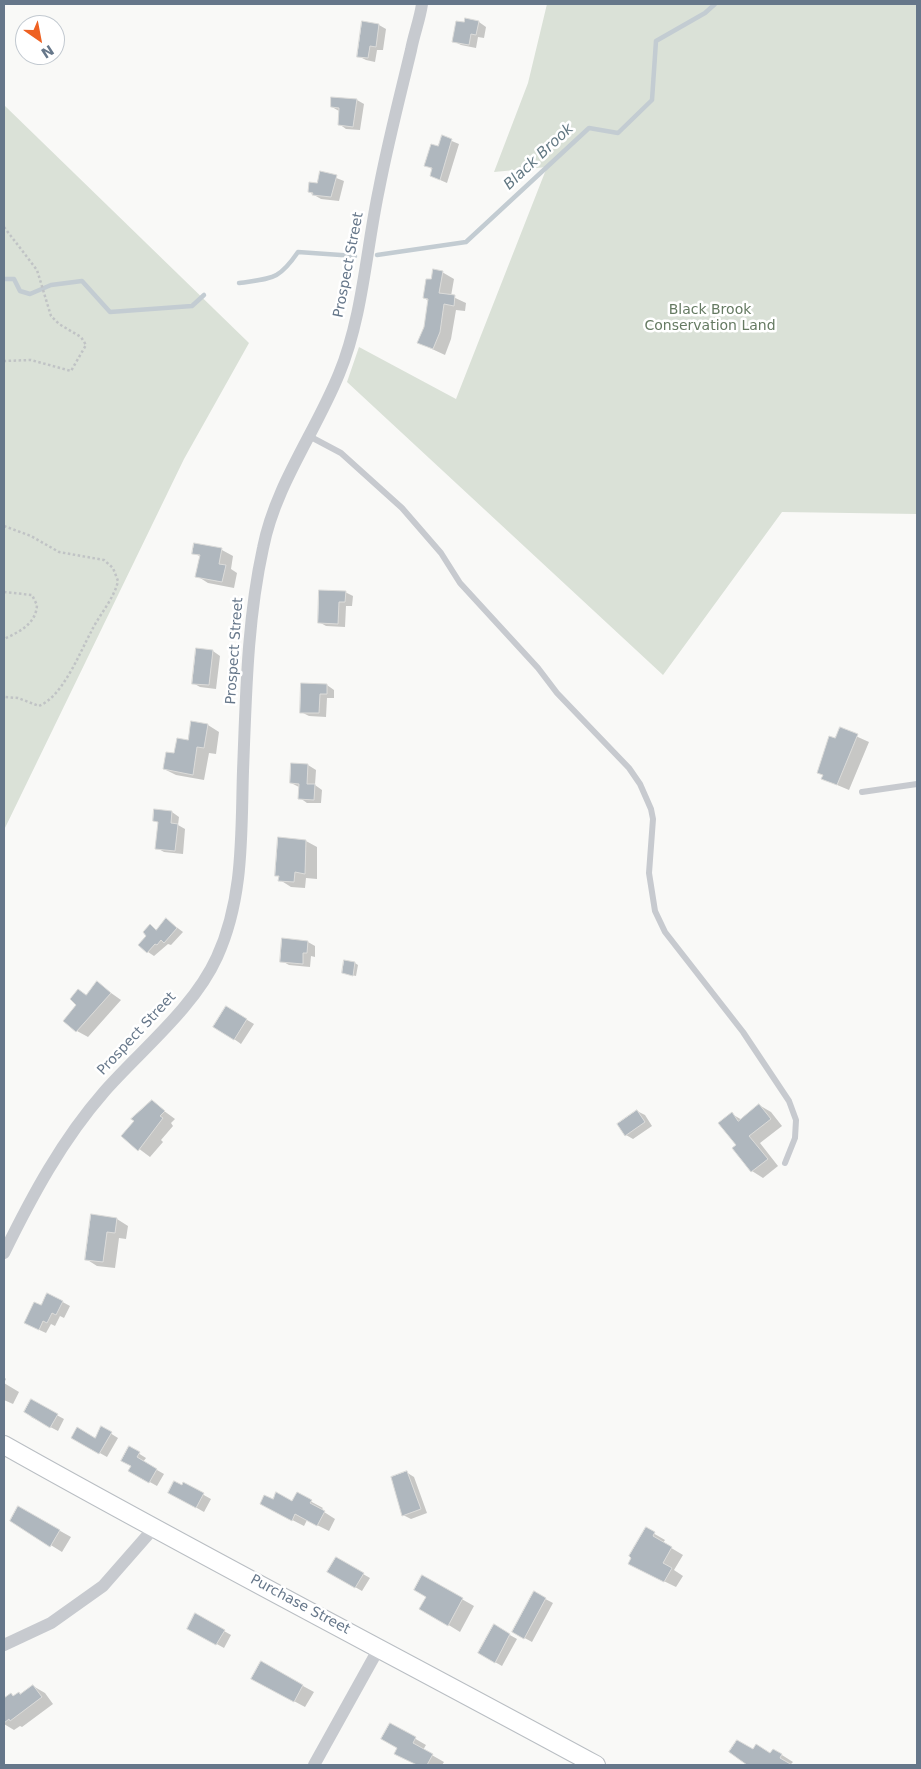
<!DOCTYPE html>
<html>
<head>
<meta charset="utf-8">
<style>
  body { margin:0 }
  #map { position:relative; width:921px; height:1769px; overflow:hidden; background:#f9f9f7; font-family:"DejaVu Sans",sans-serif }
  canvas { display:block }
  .frame { position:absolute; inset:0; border:5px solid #66778a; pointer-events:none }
  .north { position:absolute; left:15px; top:15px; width:50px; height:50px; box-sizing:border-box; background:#fff; border:1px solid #c2c9d0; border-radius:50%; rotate:147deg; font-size:14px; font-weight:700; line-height:20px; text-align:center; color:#66778a }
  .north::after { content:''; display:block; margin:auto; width:18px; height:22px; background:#ee6122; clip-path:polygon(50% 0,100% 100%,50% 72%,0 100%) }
</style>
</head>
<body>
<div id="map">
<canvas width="921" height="1769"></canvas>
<div class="frame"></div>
<div class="north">N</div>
</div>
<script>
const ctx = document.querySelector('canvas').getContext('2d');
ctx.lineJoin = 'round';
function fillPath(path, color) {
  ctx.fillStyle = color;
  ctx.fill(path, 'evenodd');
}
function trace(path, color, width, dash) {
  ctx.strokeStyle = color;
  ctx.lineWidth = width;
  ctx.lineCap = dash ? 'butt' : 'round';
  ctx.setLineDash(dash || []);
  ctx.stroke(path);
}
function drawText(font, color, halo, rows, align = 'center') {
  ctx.font = font + ' "DejaVu Sans",sans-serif';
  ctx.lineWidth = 5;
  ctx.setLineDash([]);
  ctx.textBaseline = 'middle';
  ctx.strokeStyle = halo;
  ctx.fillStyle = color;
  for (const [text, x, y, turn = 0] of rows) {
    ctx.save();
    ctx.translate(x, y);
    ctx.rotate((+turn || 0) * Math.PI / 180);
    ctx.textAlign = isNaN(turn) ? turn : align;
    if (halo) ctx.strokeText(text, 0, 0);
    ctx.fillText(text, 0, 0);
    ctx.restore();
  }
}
fillPath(new Path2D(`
  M547 4H917V514L782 512 663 675 347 382 359 347 456 399 547 167 494 172 528 83Z
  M4 105 249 343 184 459 4 830Z`), '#dae1d7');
fillPath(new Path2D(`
  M479 22 486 27 484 38 478 37 476 48 461 45 453 41Z
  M379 25 386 29 383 50H377L375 62 366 60 358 56Z
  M357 100 364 104 360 130 346 129 339 124V111L332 107Z
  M442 137 459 144 447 183 431 176 433 170 426 165 439 147Z
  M321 172 344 181 339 201 321 199 309 192 318 184Z
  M442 272 454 279 451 296 466 303 465 311 456 310 451 339 445 355 419 343 425 327 429 301 424 298Z
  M222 550 233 556 231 569 237 573 234 588 208 583 197 576 201 557 194 553Z
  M345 592 353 596 352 606H346L345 627 326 626 319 622Z
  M213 651 220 656 216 689 200 687 193 683Z
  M327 685 334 690V698H327L326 717 309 716 301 712Z
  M192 723 208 725 219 732 216 754 209 753 204 780 176 775 164 769 189 742Z
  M840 729 869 742 849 790 823 779 824 776 819 773Z
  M293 764 308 765 316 770 315 785 322 790 321 803H307L300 798 299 787 291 783Z
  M156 811 172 812 179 817 178 825 185 829 183 854 164 852 157 848 159 823 155 821Z
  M306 841 317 847V879L306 878 305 888 291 887 280 880V877L276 875Z
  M167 920 183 932 171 945 168 944 154 956 148 952 150 926 157 930Z
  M283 940 308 942 315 946V957L311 956 310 967 289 965 282 961Z
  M355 963 358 965 356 976 343 973Z
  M97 983 121 1000 88 1037 77 1031 87 996Z
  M227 1008 254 1024 241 1044 234 1039Z
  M152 1102 175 1119 171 1123 173 1126 161 1140 163 1142 150 1157 122 1136Z
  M759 1105 771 1112 782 1126 760 1143 778 1166 763 1178 752 1171 737 1146 732 1114 742 1120Z
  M637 1111 645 1115 652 1126 633 1139 626 1135Z
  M117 1219 128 1226 126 1239 119 1238 115 1268 97 1266 86 1259Z
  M48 1294 70 1306 64 1318 60 1316 55 1326 51 1324 46 1333 33 1327Z
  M4 1377 6 1379 4 1383 19 1392 13 1404 4 1400Z
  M31 1401 64 1419 58 1431 31 1417Z
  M102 1428 118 1438 107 1457 73 1438 96 1439Z
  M130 1448 146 1458 143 1462 164 1474 157 1486 130 1471 132 1466Z
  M406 1472 414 1477 427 1513 411 1519 403 1515 396 1494 398 1493Z
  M184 1484 211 1499 204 1512 169 1492Z
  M297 1494 323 1508 321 1510 335 1519 329 1531 307 1520 304 1526 273 1510V1501L293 1502Z
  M19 1508 71 1537 62 1552 12 1521Z
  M646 1529 665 1540 663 1543 683 1555 674 1570 683 1576 676 1587 641 1570Z
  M337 1559 370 1578 362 1591 329 1572Z
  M423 1577 474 1606 460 1632 421 1608 428 1597Z
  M534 1593 553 1603 532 1642 521 1636Z
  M196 1615 231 1635 224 1648 188 1628Z
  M494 1626 517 1639 502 1666 479 1653Z
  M261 1663 314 1692 305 1707 264 1685Z
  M33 1686 45 1693 53 1704 22 1727 20 1726 14 1730 4 1724V1705Z
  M390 1724 426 1745 423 1750 444 1762 442 1765H417L407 1760 399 1748Z
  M774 1750 793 1762 790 1765H751L731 1751H753L771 1755Z`), '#0003');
trace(new Path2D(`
  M377 255 466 242 589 128 618 133 652 100 656 41 705 13 715 4
  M4 279H14L20 291 30 294 51 285 82 281 110 312 192 306 204 295
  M239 283C272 278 278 281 298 252L355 256`), '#c3ccd2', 4.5);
const building = new Path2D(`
  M465 18 479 21 476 35 471 34 469 45 452 42 456 21 464 22Z
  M362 21 379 24 376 47 370 46 368 58 357 57Z
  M331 97 357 99 353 127 338 125 339 108 331 107Z
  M442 135 452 139 440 180 430 176 432 168 424 166 431 144 438 146Z
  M320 171 337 175 331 197 312 195 313 193 308 192 309 182 317 183Z
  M433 269 443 271 439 293 455 295 454 306 444 304 440 332 433 349 417 343 424 327 428 299 423 298 426 279H431Z
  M194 543 222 548 219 564 226 565 222 582 195 577 200 555 192 554Z
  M319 590 346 591 345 602H339L338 624 318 623Z
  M196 648 213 650 209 685 192 684Z
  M301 683 327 684V694H320L319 713H300Z
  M191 721 208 724 204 748 197 747 193 775 163 769 166 752 174 753 177 738 188 740Z
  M840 727 858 734 837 785 821 779 823 775 817 773 829 736 835 738Z
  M291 763 308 764 307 784H315L314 800 298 799 299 784 290 783Z
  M154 809 172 811 171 823 178 824 175 851 155 849 158 822 153 821Z
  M278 837 306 840 305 874 295 872 294 882 278 881 279 876H275Z
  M166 918 177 928 164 943 161 940 157 945 155 944 147 953 138 945 146 936 143 932 150 924 156 930Z
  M282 938 308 941 307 953H303V964L280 962Z
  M344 960 355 962 353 976 342 973Z
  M97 981 111 993 76 1032 63 1021 76 1005 70 999 78 989 86 995Z
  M226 1006 247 1019 234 1040 213 1027Z
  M152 1100 165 1111 160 1116 163 1118 138 1151 121 1136 134 1121 131 1119Z
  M759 1104 771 1119 749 1136 768 1159 751 1172 732 1148 736 1145 718 1123 732 1112 738 1121Z
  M637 1110 645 1122 625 1136 617 1124Z
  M91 1214 117 1218 115 1233 107 1232 103 1262 85 1260Z
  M47 1293 63 1301 56 1315 52 1313 47 1323 43 1321 39 1330 24 1323 34 1302 41 1305Z
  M31 1399 58 1414 50 1428 24 1412Z
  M101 1426 112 1432 99 1454 71 1438 77 1427 95 1438Z
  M129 1446 140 1452 137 1457 157 1469 149 1483 128 1471 131 1466 121 1461Z
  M407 1471 421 1509 402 1516 391 1477Z
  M174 1481 182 1485 183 1482 204 1493 196 1508 168 1493Z
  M276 1492 292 1501 297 1492 312 1500 310 1503 325 1511 317 1526 295 1514 292 1521 260 1504 264 1495 273 1499Z
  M18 1506 60 1530 50 1547 10 1521Z
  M646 1527 655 1532 653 1536 672 1547 663 1563 672 1568 664 1582 628 1564 631 1558 629 1556Z
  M336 1557 364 1573 355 1588 327 1572Z
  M422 1575 463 1598 448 1626 419 1609 426 1597 414 1590Z
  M534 1591 546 1598 524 1639 512 1632Z
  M195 1613 225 1630 216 1645 187 1629Z
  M494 1624 510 1634 495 1663 478 1653Z
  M261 1661 303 1685 294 1702 251 1679Z
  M33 1685 42 1697 10 1721 9 1719 4 1723V1698L11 1693 13 1696 19 1692 20 1694Z
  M390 1723 416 1737 413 1743 433 1754 427 1765H417L394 1754 397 1748 381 1739Z
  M737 1740 753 1749 756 1744 770 1753 773 1749 782 1754 780 1758 792 1765H747L729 1752Z`);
fillPath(building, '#afb7be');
trace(building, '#dbdbd9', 1);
const secondary = new Path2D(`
  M4 1445C199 1555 399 1658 596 1765`);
trace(secondary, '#b9bec3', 20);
trace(new Path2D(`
  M4 227 37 270 51 316 59 324 81 337 86 345 71 371 31 360 4 361
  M4 526 31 536 59 552 104 560 113 568 118 581C114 599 99 615 91 632 79 654 63 696 39 706L18 698 4 697
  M4 592 32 595 37 605C36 624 19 632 4 639`), '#c0c3c5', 2.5, [2.5, 2.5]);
trace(new Path2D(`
  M309 436 341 453 402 508 441 553 460 583 538 668 557 693 629 768 640 784 651 809 653 819 649 873 655 911 665 932 743 1032 789 1101 796 1120 795 1138 785 1163
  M862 792 917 784`), '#c7cacf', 6);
trace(new Path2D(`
  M4 1253C32 1196 62 1140 104 1092 141 1050 194 1008 217 957 244 898 241 834 243 771 246 696 247 621 263 548 275 486 315 433 339 374 363 316 366 250 379 189 388 142 400 96 411 50 414 34 420 19 422 4
  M4 1645 51 1623 103 1586 153 1529
  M314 1765 379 1648`), '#c7cacf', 12);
trace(secondary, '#fff', 18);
drawText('14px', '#66778a', '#fff', [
  ["Prospect Street",349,265,-79],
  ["Prospect Street",235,651,-86],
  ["Prospect Street",137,1034,-47],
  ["Purchase Street",300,1605,28]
]);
drawText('14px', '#657a62', '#fff', [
  ["Black Brook",710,310],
  ["Conservation Land",710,326]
]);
drawText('italic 15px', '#637984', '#fff', [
  ["Black Brook",539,157,-43]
]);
</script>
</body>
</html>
